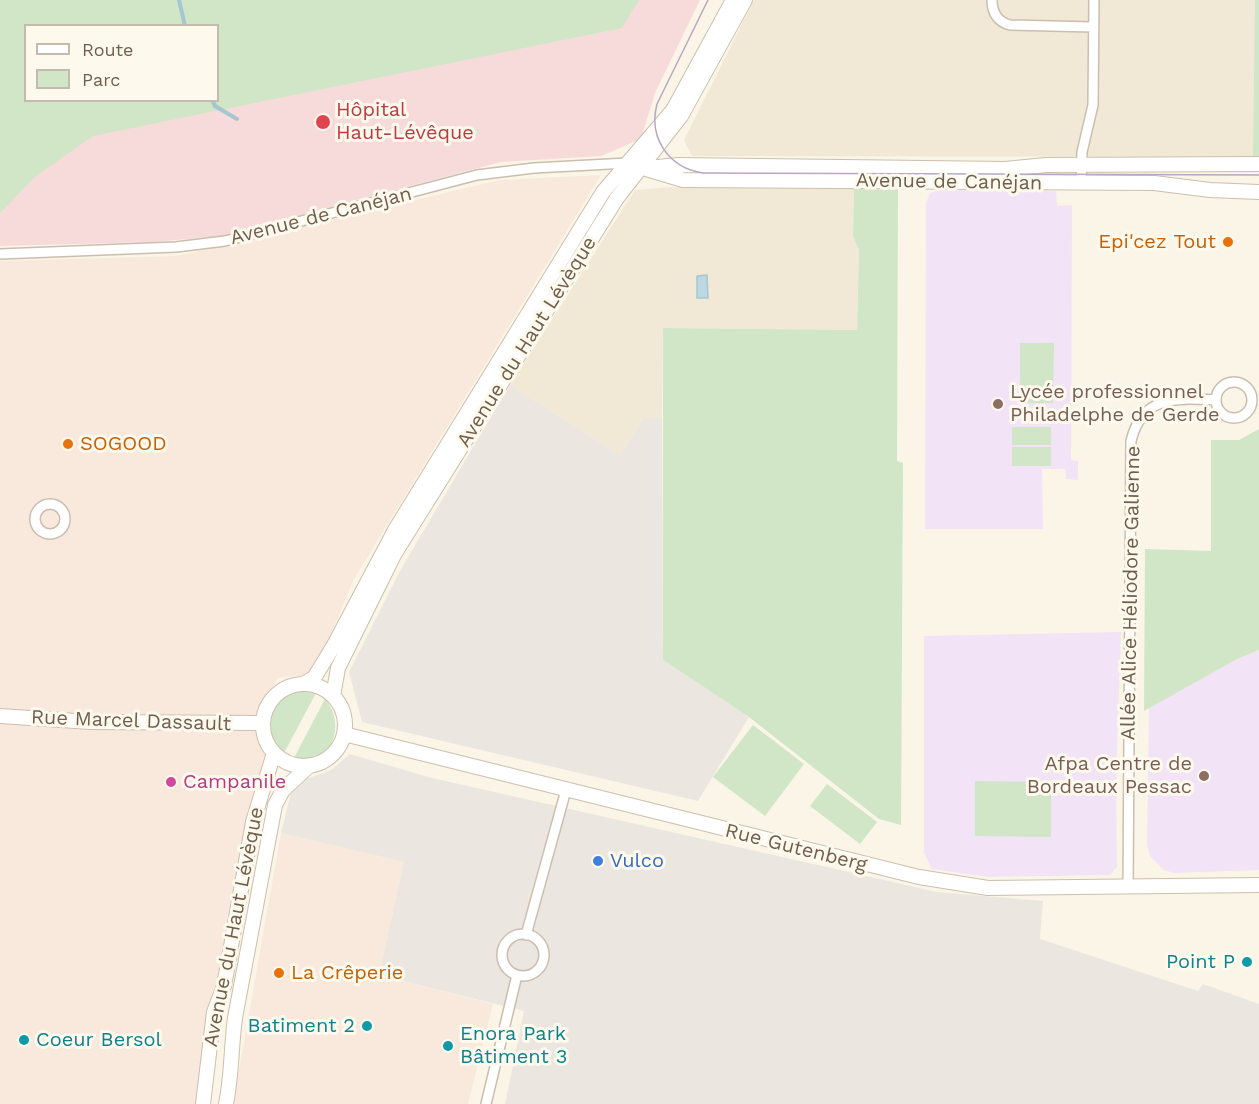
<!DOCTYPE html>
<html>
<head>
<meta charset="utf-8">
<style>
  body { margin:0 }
  #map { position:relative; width:1259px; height:1104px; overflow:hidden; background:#faf5e7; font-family:"Work Sans",sans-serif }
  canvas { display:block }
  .legend { position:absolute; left:24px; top:24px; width:195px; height:78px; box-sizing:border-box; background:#fdf9ed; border:2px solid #c5bbad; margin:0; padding:8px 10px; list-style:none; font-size:18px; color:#715f4e }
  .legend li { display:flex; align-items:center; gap:12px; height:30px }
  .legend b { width:30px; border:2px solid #c5bbad }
</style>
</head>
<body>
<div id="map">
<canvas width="1259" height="1104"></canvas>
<ul class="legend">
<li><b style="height:8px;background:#fff"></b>Route</li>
<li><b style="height:16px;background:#d0e6c7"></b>Parc</li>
</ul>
</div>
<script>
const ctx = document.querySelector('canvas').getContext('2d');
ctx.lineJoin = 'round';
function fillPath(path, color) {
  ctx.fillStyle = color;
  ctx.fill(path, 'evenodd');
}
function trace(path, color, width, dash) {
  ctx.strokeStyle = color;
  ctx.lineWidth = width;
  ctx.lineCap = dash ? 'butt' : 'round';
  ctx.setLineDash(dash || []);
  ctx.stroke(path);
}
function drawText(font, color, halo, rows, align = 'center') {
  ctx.font = font + ' "Work Sans",sans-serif';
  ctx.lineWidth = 6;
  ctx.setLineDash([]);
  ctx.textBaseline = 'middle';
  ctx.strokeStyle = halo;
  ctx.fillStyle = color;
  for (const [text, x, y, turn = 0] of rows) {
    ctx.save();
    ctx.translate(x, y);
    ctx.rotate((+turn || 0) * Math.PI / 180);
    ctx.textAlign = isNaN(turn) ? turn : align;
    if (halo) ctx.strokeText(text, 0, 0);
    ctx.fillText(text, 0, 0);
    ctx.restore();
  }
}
fillPath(new Path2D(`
  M754 0H1259V157L692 156 684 140Z
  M672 187 854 189 853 236 859 249 857 330 663 328 662 418H643L620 455 510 385 635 190Z`), '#f1e8d6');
fillPath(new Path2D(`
  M601 175 354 579 314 674 278 678 265 700 255 727 273 769 241 861 197 1104H0V261L177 256 500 180Z
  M281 833 404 862 379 975 493 1004 468 1104H233Z`), '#f9e8dc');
fillPath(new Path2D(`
  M510 385 620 455 643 418H662L663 660 749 717 698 801 362 722 349 672 401 569Z
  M350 754 428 777 937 892 1043 901 1040 939 1198 991 1203 984 1259 1004V1104H505L524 1011 379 975 404 862 281 833 293 784 331 770Z`), '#ebe7e0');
fillPath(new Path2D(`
  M940 190 1056 191 1057 206 1072 205 1071 460 1078 461V480L1066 479 1065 469H1042L1043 529H925L926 203 930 193Z
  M1121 632 1116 784 1117 867 1110 875 987 877 932 869 924 853V636Z
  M1259 650V870L1174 873 1164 870 1150 856 1147 845 1149 707 1237 659Z`), '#f2e4f6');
fillPath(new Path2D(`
  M0 0H700L655 93 641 139 601 156 501 162 221 236 154 242 0 246ZM26 26H218V100H26Z`), '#f7dbdb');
fillPath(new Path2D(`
  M0 0H639L622 28 93 136 35 177 0 213ZM26 26H218V100H26Z
  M1255 0H1259V157H1253Z
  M854 189 898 190 897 461 903 463 901 825 879 819 749 717 663 660V328L857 330 859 250 853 236Z
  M1020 343H1054L1053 403H1020Z
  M1012 427H1051V445H1012Z
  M1259 429V650L1237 659 1144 711 1145 549 1211 551V440H1239Z
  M1012 447H1051V466H1012Z
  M297 691 316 693 284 753C259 734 268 701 297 691Z
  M325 699C348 725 330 771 294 758Z
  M753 725 804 764 765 816 713 777Z
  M975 781 1051 782V837L975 836Z
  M827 784 877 822 860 844 810 806Z`), '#d0e6c7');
const water = new Path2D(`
  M707 275 708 298H697V276Z`);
fillPath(water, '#bed8e2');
trace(water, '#a5c6d2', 1.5);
trace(new Path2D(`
  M179 0 185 26
  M212 100 215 106 237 119`), '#a5c6d2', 4);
const street = new Path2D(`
  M992 0C992 13 998 22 1010 25L1093 27
  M1081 184 1082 152 1093 105 1094 0
  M0 254 176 247 225 241 477 175 534 168 628 163
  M1216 400a18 18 0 1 1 36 0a18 18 0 1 1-36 0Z
  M35 519a15 15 0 1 1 30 0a15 15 0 1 1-30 0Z
  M1128 887 1131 441C1142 395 1176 398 1216 400
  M502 955a21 21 0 1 1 42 0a21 21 0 1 1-42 0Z
  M526 935 566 790
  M486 1104 517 975`);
const secondary = new Path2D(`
  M633 165 683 180 1154 183 1210 190 1259 192
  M648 168 678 165 1005 169 1046 165 1259 164
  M303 684 314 678 333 647 395 530 603 192 673 110 733 0
  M263 725a41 41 0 1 1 82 0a41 41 0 1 1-82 0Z
  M333 696 338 668 395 553 617 198 681 116 745 0
  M0 716 91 722 263 723
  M344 734 919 877 988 888 1259 885
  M203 1104 214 1012 224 986 253 822 274 753
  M226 1104C232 1075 231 1047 235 1018L275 805 283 790 310 765`);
trace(street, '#cbbeae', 12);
trace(secondary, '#cdbfac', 16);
trace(street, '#fff', 9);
trace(secondary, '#fff', 14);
trace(new Path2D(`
  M708 0 657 104C648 138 669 168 703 173L1259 175`), '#b9a7c3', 1.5);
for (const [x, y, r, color] of [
  [323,122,8,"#e0444e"],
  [1228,242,6,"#e8710a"],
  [998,404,6,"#8d6e63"],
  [68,444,6,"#e8710a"],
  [1204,776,6,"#8d6e63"],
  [171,782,6,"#d1479c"],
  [598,861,6,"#3f7fe0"],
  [1247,962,6,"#0f9aa8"],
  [279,973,6,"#e8710a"],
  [367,1026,6,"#0f9aa8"],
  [24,1040,6,"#0f9aa8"],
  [448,1046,6,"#0f9aa8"]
]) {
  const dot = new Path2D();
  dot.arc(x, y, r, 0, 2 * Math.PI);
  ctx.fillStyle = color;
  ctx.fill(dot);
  trace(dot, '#fdf9ed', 2);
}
drawText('20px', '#be3a42', '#fdf9ed', [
  ["Hôpital",336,110],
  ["Haut-Lévêque",336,133]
], 'left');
drawText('20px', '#715f4e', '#fdf9ed', [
  ["Avenue de Canéjan",949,182,1],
  ["Avenue de Canéjan",321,216,-14],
  ["Avenue du Haut Lévèque",527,342,-58],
  ["Allée Alice Héliodore Galienne",1131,593,-89],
  ["Rue Marcel Dassault",131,721,2],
  ["Rue Gutenberg",796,848,14],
  ["Avenue du Haut Lévèque",234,927,-79]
]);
drawText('20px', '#c56008', '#fdf9ed', [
  ["Epi'cez Tout",1216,242,"right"],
  ["SOGOOD",80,444],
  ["La Crêperie",291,973]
], 'left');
drawText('20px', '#785e54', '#fdf9ed', [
  ["Lycée professionnel",1010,392],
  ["Philadelphe de Gerde",1010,415],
  ["Afpa Centre de",1192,764,"right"],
  ["Bordeaux Pessac",1192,787,"right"]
], 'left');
drawText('20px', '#b23c85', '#fdf9ed', [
  ["Campanile",183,782]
], 'left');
drawText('20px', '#366cbe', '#fdf9ed', [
  ["Vulco",610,861]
], 'left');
drawText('20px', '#0d838f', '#fdf9ed', [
  ["Point P",1235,962],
  ["Batiment 2",355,1026],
  ["Enora Park",460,1034,"left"],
  ["Bâtiment 3",460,1057,"left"],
  ["Coeur Bersol",36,1040,"left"]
], 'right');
</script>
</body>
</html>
